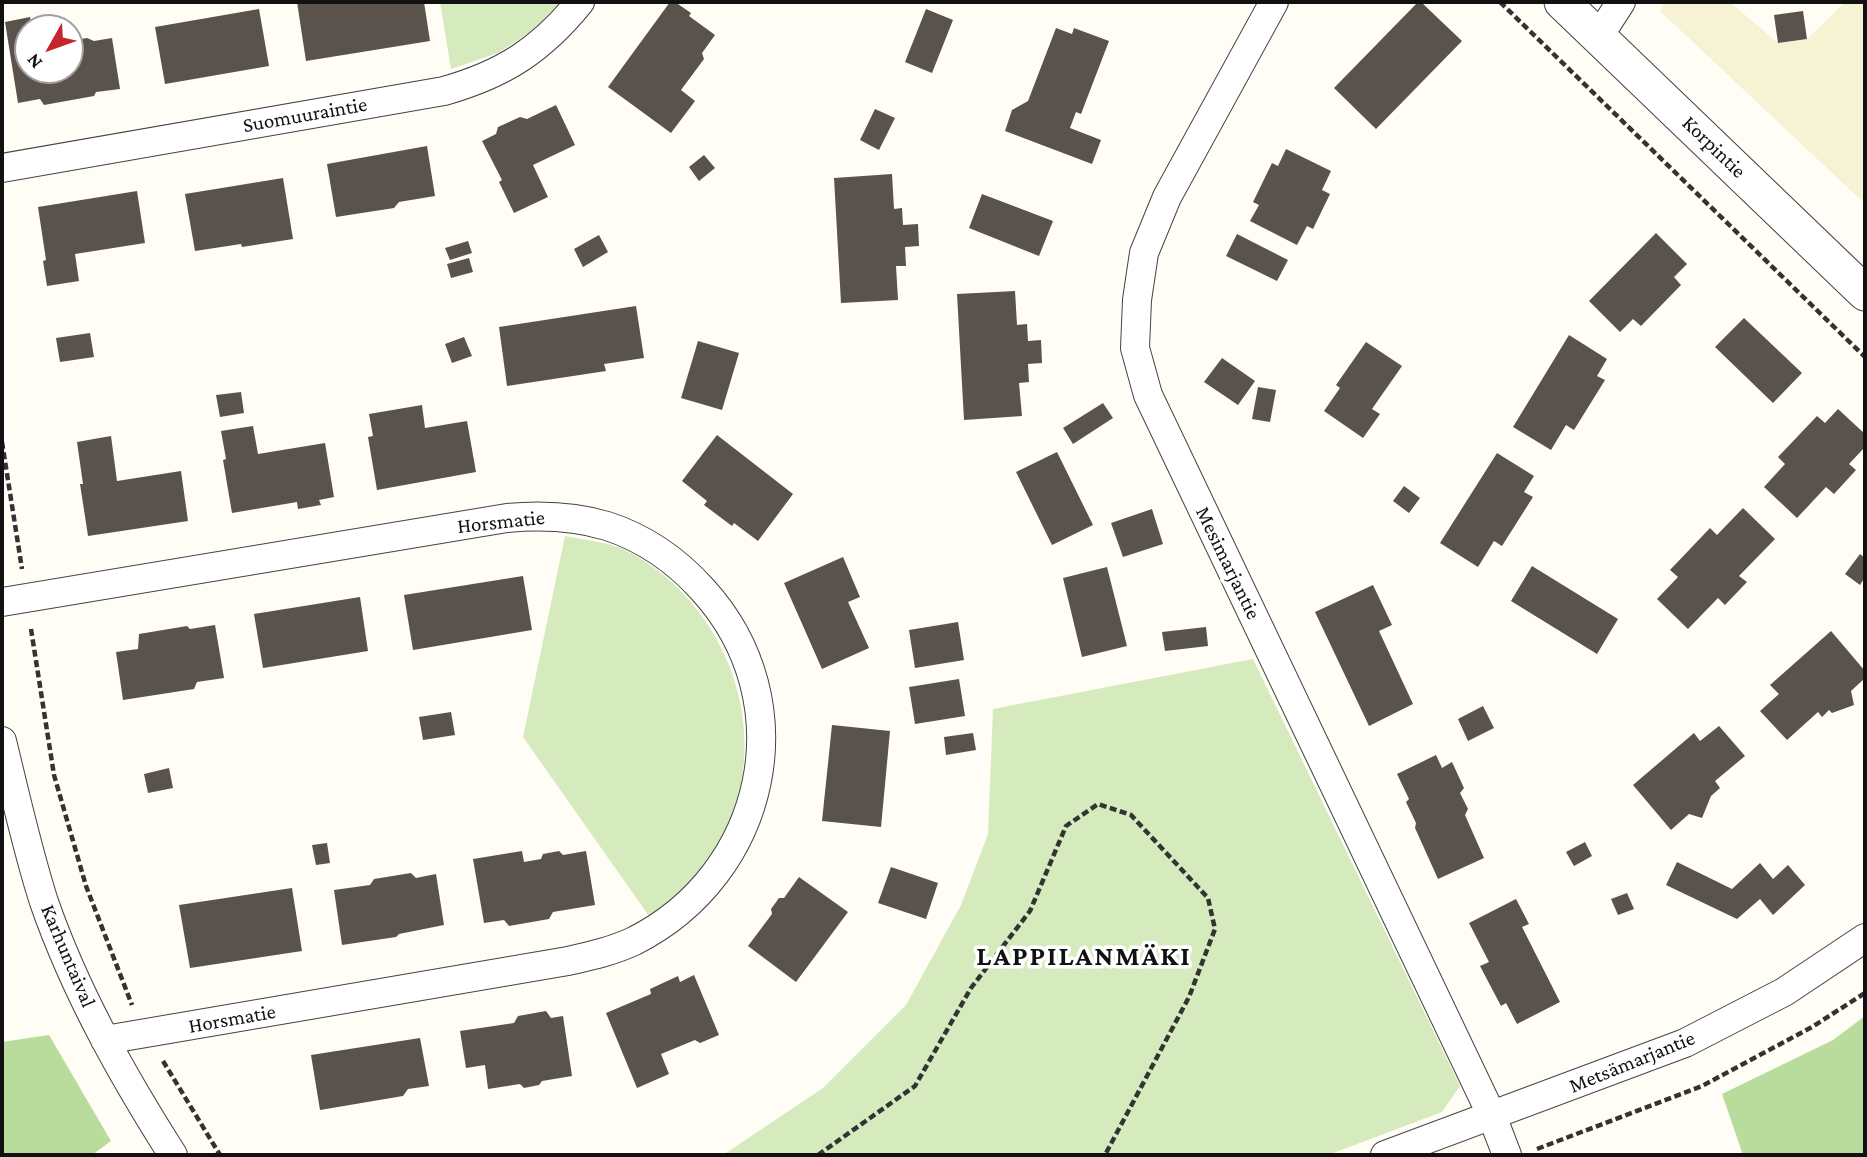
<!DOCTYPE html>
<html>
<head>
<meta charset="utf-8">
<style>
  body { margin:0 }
  #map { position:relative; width:1867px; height:1157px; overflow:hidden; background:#fffdf5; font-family:"Crimson Pro",serif }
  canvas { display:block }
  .frame { position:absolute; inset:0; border:4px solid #111; pointer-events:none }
  .north { position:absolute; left:14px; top:14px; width:70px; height:70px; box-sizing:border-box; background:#fff; border:2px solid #a0a0a0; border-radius:50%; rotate:230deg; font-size:19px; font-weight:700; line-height:28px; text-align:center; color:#111 }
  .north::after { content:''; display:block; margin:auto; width:24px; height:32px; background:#c4262e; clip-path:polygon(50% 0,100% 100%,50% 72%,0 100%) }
</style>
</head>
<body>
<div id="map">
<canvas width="1867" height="1157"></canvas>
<div class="frame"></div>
<div class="north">N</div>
</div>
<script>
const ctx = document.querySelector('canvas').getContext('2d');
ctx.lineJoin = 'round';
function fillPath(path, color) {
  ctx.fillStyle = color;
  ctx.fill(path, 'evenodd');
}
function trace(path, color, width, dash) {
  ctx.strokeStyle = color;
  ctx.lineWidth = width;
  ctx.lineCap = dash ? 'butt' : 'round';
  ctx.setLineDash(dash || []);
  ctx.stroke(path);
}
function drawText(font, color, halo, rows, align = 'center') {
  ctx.font = font + ' "Crimson Pro",serif';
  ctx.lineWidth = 7;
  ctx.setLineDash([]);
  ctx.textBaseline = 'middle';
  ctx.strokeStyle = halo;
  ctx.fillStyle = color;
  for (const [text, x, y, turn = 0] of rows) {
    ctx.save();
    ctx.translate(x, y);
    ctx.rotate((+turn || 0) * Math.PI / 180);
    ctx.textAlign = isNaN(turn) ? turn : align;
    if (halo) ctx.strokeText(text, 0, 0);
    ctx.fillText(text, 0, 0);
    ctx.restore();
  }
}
fillPath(new Path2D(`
  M1665 2H1730L1778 43 1807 39 1845 2H1865V204L1660 11Z`), '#f6f3d4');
fillPath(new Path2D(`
  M440 2H560L538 27 498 53 451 69Z
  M565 536C584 540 610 542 627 551 736 608 782 754 710 857 693 881 672 900 649 916L523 737Z
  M1253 659 1460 1086 1442 1112 1328 1155H723L823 1088 906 1005 961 905 988 834 993 709Z`), '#d5ebbd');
fillPath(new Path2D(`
  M1865 1016V1155H1743L1722 1094 1833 1040Z
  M49 1035 111 1141 92 1155H2V1042Z`), '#b9dc9c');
fillPath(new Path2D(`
  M297 2H424L430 41 306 61Z
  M670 2H675L691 13 689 16 715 35 702 53 704 59 681 90 695 101 671 133 608 87Z
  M1418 2H1421L1462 41 1376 129 1334 88Z
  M259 9 269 66 165 84 155 27Z
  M926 9 953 20 932 73 905 62Z
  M1803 11 1807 39 1778 43 1774 15Z
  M30 17 32 28H28V70H70V41L87 38 94 41 112 38 120 89 96 92 94 96 44 105 40 99 18 103 5 22Z
  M1056 28 1072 34 1074 28 1109 41 1081 114 1076 112 1070 128 1101 140 1092 164 1005 131 1012 110 1028 101Z
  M556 105 575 145 533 165 548 197 514 213 499 182 502 180 482 141 496 134 498 127 520 117 527 119Z
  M875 109 895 118 879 150 860 140Z
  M427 146 435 196 399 202 394 208 336 217 327 164Z
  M1286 149 1331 171 1322 190 1330 194 1313 229 1307 226 1297 245 1250 221 1259 205 1253 202 1272 163 1278 166Z
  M704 155 715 168 699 181 689 167Z
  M892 174 894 209 902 208 903 225 918 224 919 246 905 247 906 266H896L898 300 841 303 834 178Z
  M283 178 293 239 242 247 241 244 195 251 185 194Z
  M137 191 145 243 75 254 79 281 47 286 43 261 46 260 38 207Z
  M982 194 1053 221 1039 256 969 228Z
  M1656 233 1687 264 1674 277 1681 285 1641 326 1633 319 1620 332 1589 301Z
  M1237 234 1288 260 1277 281 1226 256Z
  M599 235 608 252 583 267 574 249Z
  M468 241 472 253 450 260 445 248Z
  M469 258 473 272 451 278 447 264Z
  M1015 291 1017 325 1027 324 1028 341 1041 340 1042 363 1028 364 1029 382 1019 383 1022 416 964 420 957 294Z
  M636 306 644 358 604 364 606 371 507 386 499 327Z
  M1744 318 1802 373 1773 403 1715 347Z
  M90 333 94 357 60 362 56 338Z
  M1569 335 1607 359 1597 376 1605 380 1574 430 1566 425 1551 450 1513 427Z
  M464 337 472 356 452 363 445 344Z
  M698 341 739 353 722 410 681 398Z
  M1366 342 1402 366 1372 409 1380 414 1363 438 1324 411 1340 388 1336 385Z
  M1222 358 1255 381 1238 405 1204 382Z
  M1258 387 1276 390 1270 422 1252 419Z
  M241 392 244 413 220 417 216 395Z
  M1103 403 1113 418 1073 444 1063 428Z
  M422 405 425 428 467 421 476 472 377 490 368 437 373 436 369 414Z
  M1838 409 1865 434V447L1849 464 1856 470 1834 494 1826 487 1797 518 1764 487 1785 464 1778 457 1817 416 1825 423Z
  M253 426 258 454 325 443 334 497 319 500 321 505 298 509 297 502 232 513 223 460 226 459 221 431Z
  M717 435 793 494 758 541 734 523 732 526 704 505 707 501 682 481Z
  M111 436 117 481 181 471 188 521 88 536 80 484H83L77 442Z
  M1057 452 1093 525 1052 545 1016 472Z
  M1497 453 1534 476 1524 492 1533 497 1502 546 1494 541 1478 567 1440 543Z
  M1404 486 1420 498 1409 513 1393 501Z
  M1743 508 1775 539 1739 576 1747 582 1725 605 1718 598 1688 629 1657 599 1678 577 1670 570 1710 528 1717 535Z
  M1152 509 1163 544 1123 557 1111 523Z
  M1860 554 1865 558V577L1860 585 1845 574Z
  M843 557 860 597 848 602 869 648 822 669 784 583Z
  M1532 566 1618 619 1597 654 1511 601Z
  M1107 567 1127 646 1082 657 1063 578Z
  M523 576 532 630 413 650 404 595Z
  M1373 585 1392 625 1379 631 1413 704 1369 726 1315 612Z
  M360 597 368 651 263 668 254 614Z
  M958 622 964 660 915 668 909 630Z
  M215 625 224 678 197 682 194 689 123 700 116 652 138 649 139 634 187 626 190 629Z
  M1206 627 1208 646 1165 651 1162 632Z
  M1831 631 1865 671V678L1851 691 1854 705 1832 713 1829 710 1822 717 1818 712 1787 740 1760 711 1779 694 1770 685Z
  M959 679 965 716 915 724 909 687Z
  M1483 706 1494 728 1468 741 1458 719Z
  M451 712 455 735 423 740 419 717Z
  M832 725 890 731 881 827 822 821Z
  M1719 726 1745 756 1715 781 1720 788 1711 796 1702 818 1689 814 1671 830 1633 785 1694 733 1700 741Z
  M973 733 976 750 946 755 944 737Z
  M1436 755 1442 768 1452 762 1464 788 1460 793 1468 809 1465 815 1484 858 1438 879 1415 828 1416 823 1406 802 1409 799 1397 774Z
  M169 768 173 788 148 793 144 774Z
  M1585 842 1592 856 1574 866 1566 852Z
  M327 843 330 863 316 865 312 845Z
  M522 851 524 862 541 859 543 854 559 851 563 855 586 851 595 905 553 912 549 919 509 926 504 920 484 923 473 859Z
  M1677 862 1732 889 1760 863 1773 879 1788 865 1805 885 1773 915 1760 899 1737 919 1666 885Z
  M891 867 938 883 926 919 878 903Z
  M411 873 416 878 436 874 444 925 399 934 396 937 342 945 334 890 370 885 374 879Z
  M799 877 848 912 796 982 748 946 772 914 771 909 779 898H784Z
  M292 888 302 951 190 968 179 905Z
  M1627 893 1634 909 1618 915 1611 899Z
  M1516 899 1529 924 1522 927 1560 1002 1517 1024 1506 1003 1501 1006 1480 966 1489 962 1469 923Z
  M694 975 719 1035 700 1043 695 1040 661 1054 669 1074 637 1088 606 1013 651 994 650 989 678 976 680 982Z
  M546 1011 551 1018 563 1016 572 1076 542 1081 539 1085 524 1088 520 1084 488 1089 485 1065 466 1068 460 1031 514 1023 518 1016Z
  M420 1038 429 1086 408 1089 403 1096 320 1110 311 1055Z`), '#5a524d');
const minor = new Path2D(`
  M1274 2 1167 197 1144 253 1137 300 1135 348 1148 395 1492 1116 1507 1155
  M1599 36 1621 2
  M2 168 444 91C504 74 541 50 580 2
  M2 602 507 518C540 515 574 516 607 526 644 538 677 561 703 590 805 702 767 874 634 941 613 951 590 956 568 961L105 1040
  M2 741C15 794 27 849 44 902 75 991 122 1075 173 1155
  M1385 1155 1685 1043 1784 992 1865 938`);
const tertiary = new Path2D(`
  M1562 2 1865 293`);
trace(minor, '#444', 30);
trace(tertiary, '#444', 37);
trace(new Path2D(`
  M1500 2 1865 357
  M2 442 22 569
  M31 629 54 775 86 886 132 1005
  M163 1061 220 1155
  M1537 1149 1702 1086 1812 1027 1865 993
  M818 1155 915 1086 971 988 1030 911 1066 826 1098 804 1131 815 1208 898 1215 929 1189 997 1105 1155`), '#333', 4.5, [7, 3.5]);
trace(minor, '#fff', 28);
trace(tertiary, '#fff', 35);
drawText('21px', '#111', '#fff', [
  ["Suomuuraintie",305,115,-10],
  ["Korpintie",1714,147,44],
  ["Horsmatie",501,522,-6],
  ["Mesimarjantie",1228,563,64],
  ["Karhuntaival",68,956,67],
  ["Horsmatie",232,1019,-10],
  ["Metsämarjantie",1632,1062,-22]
]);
ctx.letterSpacing = '2px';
drawText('bold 28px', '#111', '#fff', [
  ["LAPPILANMÄKI",1084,956]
]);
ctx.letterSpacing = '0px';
</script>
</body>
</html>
